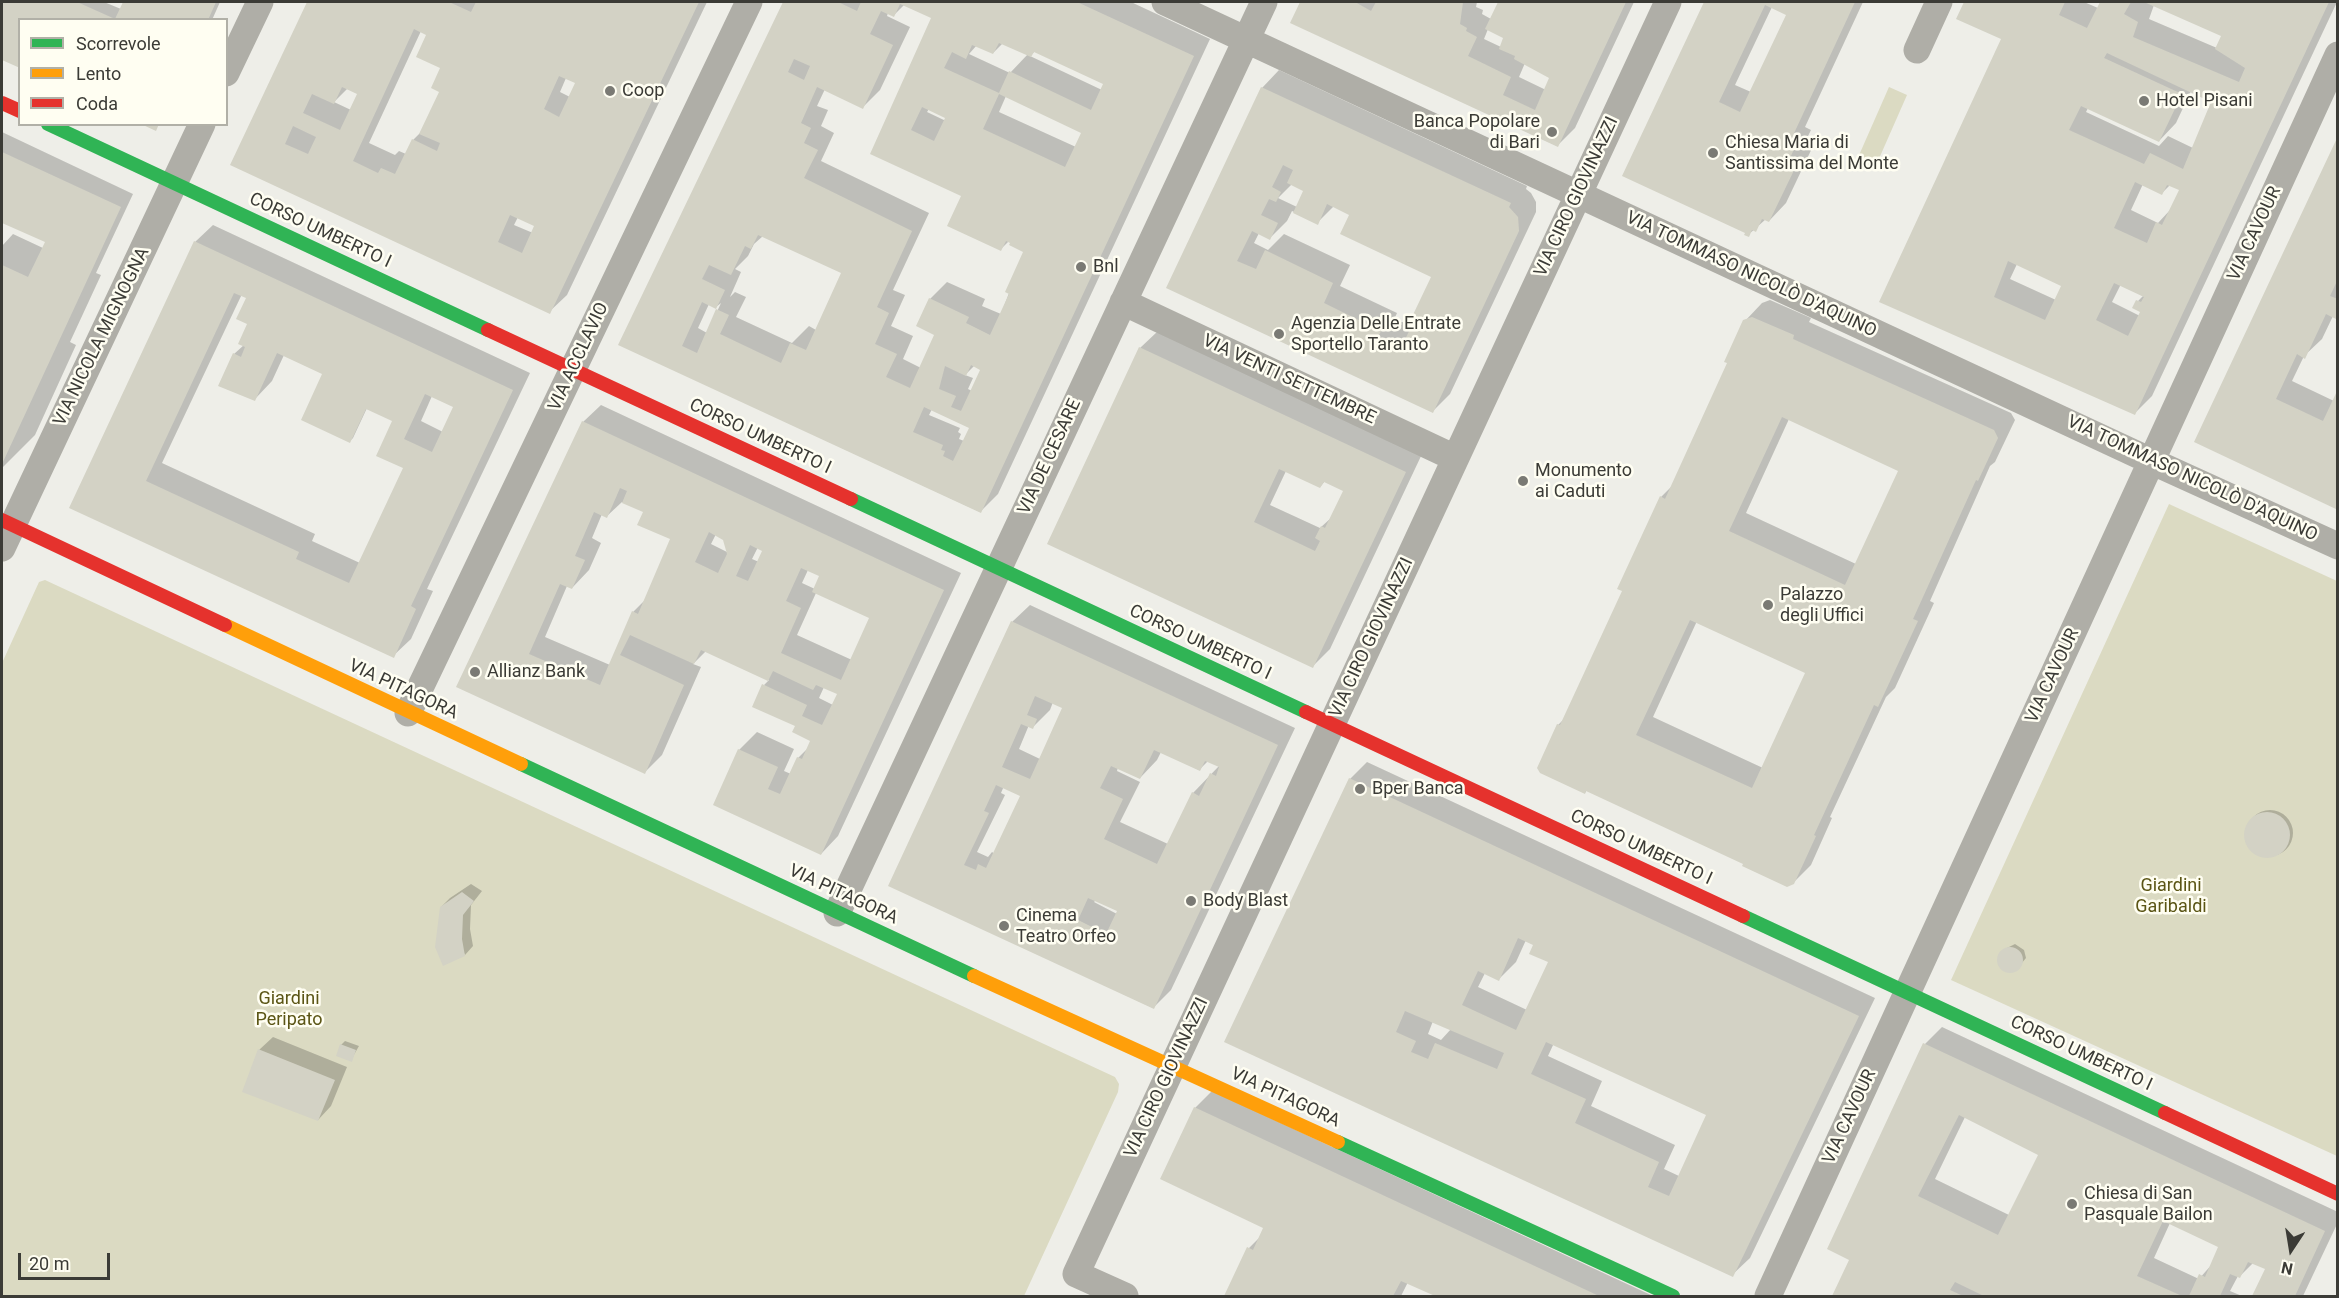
<!DOCTYPE html>
<html>
<head>
<meta charset="utf-8">
<style>
  body { margin:0 }
  #map { position:relative; width:2339px; height:1298px; overflow:hidden; background:#eeeee8; font-family:Roboto,sans-serif }
  canvas { display:block }
  .frame { position:absolute; inset:0; border:3px solid #3b3b36; pointer-events:none }
  .legend { position:absolute; left:18px; top:18px; width:210px; height:108px; box-sizing:border-box; background:#fffef2; border:2px solid #b1b0a7; margin:0; padding:8px 10px; list-style:none; font-size:18px; color:#3b3b36 }
  .legend li { display:flex; align-items:center; gap:12px; height:30px }
  .legend b { width:30px; border:2px solid #b1b0a7 }
  .north { position:absolute; left:2261px; top:1220px; width:60px; height:60px; -webkit-text-stroke:4px #fffef2; paint-order:stroke; rotate:192deg; font-size:16px; font-weight:700; line-height:24px; text-align:center; color:#3b3b36 }
  .north::after { content:''; display:block; margin:auto; width:21px; height:27px; background:#3b3b36; clip-path:polygon(50% 0,100% 100%,50% 72%,0 100%) }
  .scale { position:absolute; left:18px; top:1253px; width:92px; height:27px; box-sizing:border-box; border:3px solid #3b3b36; border-top:0; padding-left:8px; font-size:18px; line-height:21px; white-space:nowrap; color:#3b3b36; -webkit-text-stroke:4px #fffef2; paint-order:stroke }
</style>
</head>
<body>
<div id="map">
<canvas width="2339" height="1298"></canvas>
<div class="frame"></div>
<ul class="legend">
<li><b style="height:8px;background:#30b455"></b>Scorrevole</li>
<li><b style="height:8px;background:#ff9f0a"></b>Lento</li>
<li><b style="height:8px;background:#e5322d"></b>Coda</li>
</ul>
<div class="north">N</div>
<div class="scale">20 m</div>
</div>
<script>
const ctx = document.querySelector('canvas').getContext('2d');
ctx.lineJoin = 'round';
function fillPath(path, color) {
  ctx.fillStyle = color;
  ctx.fill(path, 'evenodd');
}
function trace(path, color, width, dash) {
  ctx.strokeStyle = color;
  ctx.lineWidth = width;
  ctx.lineCap = dash ? 'butt' : 'round';
  ctx.setLineDash(dash || []);
  ctx.stroke(path);
}
function drawText(font, color, halo, rows, align = 'center') {
  ctx.font = font + ' Roboto,sans-serif';
  ctx.lineWidth = 5;
  ctx.setLineDash([]);
  ctx.textBaseline = 'middle';
  ctx.strokeStyle = halo;
  ctx.fillStyle = color;
  for (const [text, x, y, turn = 0] of rows) {
    ctx.save();
    ctx.translate(x, y);
    ctx.rotate((+turn || 0) * Math.PI / 180);
    ctx.textAlign = isNaN(turn) ? turn : align;
    if (halo) ctx.strokeText(text, 0, 0);
    ctx.fillText(text, 0, 0);
    ctx.restore();
  }
}
fillPath(new Path2D(`
  M1889 87 1907 95 1874 170 1856 162Z
  M2169 504 2337 581V1156L1951 980Z
  M45 580 1115 1077 1119 1084 1118 1092 1024 1296H2V663L39 582Z`), '#dbdac2');
fillPath(new Path2D(`
  M2 2H104L121 9 124 2H220L212 20H20V66L2 58Z
  M309 2H707L567 295 549 312 232 165ZM421 31 428 34 442 67 441 91 423 130 413 140 406 154 399 151 395 155 369 143ZM566 78 577 83 570 97 560 92ZM348 88 359 93 351 110 334 102ZM518 217 536 226 533 233 514 225Z
  M785 2H1131L1210 39 998 494 980 512 620 345ZM905 4 933 18 872 153 963 195 1001 249 1009 241 1025 251 1001 314 982 306 985 299 947 282 930 299 936 334 921 368 903 359 913 336 891 326 905 295 893 290 929 213 821 161 834 133 821 126 828 110 817 106 825 89 863 107 880 90 910 27 887 16 888 13 894 15ZM1003 43 1028 54 1010 73 969 54 977 45 993 53ZM1035 51 1105 84 1102 90 1030 56ZM1006 96 1083 132 1076 147 999 112ZM929 109 947 117 946 121 927 112ZM763 236 843 273 816 330 809 326 792 343 736 317 746 297 735 292 730 297 741 272 735 269 748 256 754 244ZM721 303 707 333 698 328 709 304 716 307ZM975 365 982 369 972 391 968 389 973 378 965 375ZM932 409 971 427 964 441 959 439 961 434 958 432 960 428 929 415Z
  M1302 2H1477L1476 7 1483 10 1482 14 1491 19 1500 2H1634L1575 128 1557 146 1292 22ZM1488 29 1505 37 1501 47 1484 39ZM1525 63 1551 78 1546 90 1519 77Z
  M1707 2H1863L1805 127 1811 130 1806 140 1814 144 1786 203 1769 221 1766 219 1748 235 1747 232 1624 175ZM1772 7 1788 14 1751 92 1735 85Z
  M1966 2H2084L2098 8 2101 2H2337L2152 396 2135 413 1881 301 2003 39 1958 18ZM2154 5 2223 35 2217 48 2149 19ZM2191 91 2213 101 2193 148 2168 136 2159 146 2086 112 2088 108 2159 141 2176 123ZM2143 184 2162 193 2171 184 2181 189 2171 209 2158 223 2131 210ZM2017 264 2063 285 2056 300 2010 279ZM2121 284 2143 296 2138 301 2142 311 2140 316 2112 302Z
  M1279 70 1527 186 1526 189 1531 193 1536 202V212L1450 394 1433 411 1168 287 1262 88ZM1292 184 1305 190 1297 207 1278 198ZM1334 206 1352 214 1433 276 1413 326 1406 322H1393L1397 313 1340 286 1350 265 1284 234 1268 250 1254 243 1259 233 1270 238 1287 221 1292 211 1317 223Z
  M2 132 133 194 96 273 101 275 70 342 76 345 35 435 2 468V246L13 234 43 248 47 241 2 221Z
  M2338 140V318L2333 316 2322 339 2304 356 2292 381 2334 401 2338 508 2196 442Z
  M213 225 530 373 427 589 433 591 411 639 393 656 71 507 195 242ZM242 294 248 297 249 324 244 345 234 354 255 399 272 381 284 355 324 374 349 442 353 438 367 408 394 420 405 467 360 563 312 541 315 534 162 463ZM432 396 455 407 443 432 421 421Z
  M1770 300 1811 318 1809 322 2011 413 2015 420 1995 462 1990 466 1930 601 1934 603 1895 688 1886 697 1830 817 1832 818 1811 865 1793 883 1745 863 1587 790 1585 793 1558 725 1565 718 1624 591 1661 497 1672 486 1730 362 1745 321 1762 303ZM1789 419 1900 470 1856 564 1746 513ZM1697 621 1807 672 1763 768 1653 717Z
  M1158 331 1422 454 1330 649 1313 666 1140 348ZM1286 471 1320 487 1325 481 1345 490 1331 518 1320 528 1270 505Z
  M601 405 961 573 838 836 821 854 715 805 739 750 757 732 794 749 784 771 791 774 798 758 808 748 812 740 797 725 764 685 769 680 706 651 693 664 701 667 662 755 645 772 458 686 583 422ZM622 502 645 512 672 538 645 600 633 612 610 665 545 637 567 586 572 588 589 570 601 543 592 538 602 514 607 516ZM716 534 724 539 729 553 711 544ZM758 547 764 550 759 562 752 559ZM808 570 821 576 815 589 802 583ZM816 593 871 618 852 660 797 635ZM824 687 839 694 833 705 819 698Z
  M1030 605 1295 728 1171 990 1153 1008 890 885 1012 622ZM1053 702 1064 707 1040 759 1019 749 1029 725 1033 727 1050 710ZM1161 752 1199 770 1208 761 1219 766 1193 793 1168 844 1120 822 1140 782 1117 771 1118 767 1140 778 1157 760ZM1004 786 1022 795 995 854 992 852 988 857 977 852 1005 795 1001 793ZM1096 900 1119 911 1117 914 1094 902Z
  M1367 762 1875 998 1750 1258 1732 1275 1226 1041 1350 779ZM1526 940 1535 944 1550 962 1527 1010 1478 987 1485 973 1499 979 1516 962ZM1433 1021 1451 1029 1441 1040 1428 1034ZM1554 1043 1708 1114 1679 1176 1664 1169 1675 1145 1591 1106 1602 1081 1548 1056Z
  M2247 833a23 23 0 1 1 46 0a23 23 0 1 1-46 0Z
  M471 884 482 891 471 905 470 929 473 946 465 955 441 907 450 898Z
  M2015 944 2024 950 2026 958 2016 970 2005 971 2000 966 1999 958 2007 948Z
  M1942 1027 2338 1212V1222L2303 1296H2253L2267 1269 2253 1263 2239 1277 2238 1276 2230 1291 2242 1296H1834L1851 1259 1925 1044ZM1965 1117 2040 1154 2009 1215 1935 1179ZM2170 1223 2220 1246 2213 1263 2199 1279 2154 1258Z
  M273 1037 347 1067 331 1106 318 1120 259 1050Z
  M345 1041 359 1046 351 1060 341 1045Z
  M1212 1091 1653 1296H1438L1408 1282 1401 1296H1226L1249 1248 1261 1236 1265 1227 1195 1108Z`), '#0003');
fillPath(new Path2D(`
  M2 2H77L115 19 123 2H216L208 20H20V68L2 60Z
  M307 2H449L471 12 476 2H699L550 314 230 165ZM414 29 426 35 416 57 440 68 431 88 439 92 419 134 440 143 437 151 412 139 395 174 381 168 378 173 353 161ZM559 76 575 83 559 117 544 109ZM342 87 357 94 340 130 303 113 312 94 334 104ZM293 126 316 137 308 154 285 144ZM510 215 534 226 522 253 498 242Z
  M783 2H838L857 11 861 2H1077L1194 56 981 513 618 345ZM900 4 931 18 870 154 961 196 947 226 1001 251 1006 241 1010 243 1009 245 1023 252 1005 292 1009 294 990 335 966 323 969 317 929 298 916 326 934 335 910 388 886 377 897 354 875 344 889 313 877 307 912 231 804 178 818 150 804 143 811 128 801 123 817 87 863 109 893 45 870 34 881 11 894 17ZM999 43 1031 57 1034 52 1103 84 1091 110 1009 71 999 93 944 68 952 52 966 59 972 45 993 54ZM794 59 810 66 804 80 788 72ZM999 94 1081 133 1065 167 983 129ZM922 107 945 118 934 141 911 130ZM758 235 841 273 806 350 790 343 781 363 720 334 729 315 716 309 697 353 682 346 702 302 716 309 725 290 702 279 709 265 731 275 745 246 751 249ZM971 365 980 370 961 411 951 407 956 396 939 389 945 366 966 376ZM924 407 969 428 953 461 943 456 945 451 941 450 943 445 913 432Z
  M1300 2H1355L1371 11 1376 2H1463L1460 24 1467 28 1466 31 1477 37 1468 56 1511 77 1503 95 1535 110 1549 78 1514 59 1515 56 1499 49 1503 38 1485 29 1498 2H1626L1558 147 1290 23Z
  M1704 2H1855L1789 144 1795 147 1790 158 1798 162 1769 222 1762 219 1756 232 1752 230 1749 237 1744 235 1745 233 1622 176ZM1765 5 1786 15 1740 112 1719 102Z
  M1964 2H2065L2059 15 2087 28 2100 2H2131L2124 14 2138 22 2133 37 2239 82 2245 68 2215 49 2221 36 2144 2H2329L2135 415 1879 302 2001 39 1956 19ZM2107 53 2211 102 2183 169 2150 153 2144 164 2069 130 2081 106 2159 142 2182 94 2104 58ZM2135 182 2162 195 2167 185 2179 190 2162 225 2156 222 2147 243 2114 228ZM2008 261 2061 286 2045 320 1994 297ZM2114 283 2144 297 2141 302 2136 300 2132 308 2140 312 2128 336 2096 320Z
  M1261 87 1511 203 1509 207 1518 217 1519 231 1433 413 1166 288ZM1283 165 1293 170 1287 183 1303 191 1293 213 1318 225 1327 204 1349 215 1340 234 1431 277 1410 321 1413 323 1402 346 1388 338 1377 339 1381 331 1324 303 1333 283 1265 250 1256 269 1237 261 1252 231 1270 240 1278 223 1261 215 1269 199 1276 202 1281 192 1272 187Z
  M141 124H159L156 131Z
  M2338 136V279L2330 296 2338 299V320L2326 314 2305 359 2297 354 2276 399 2323 421 2338 389V510L2194 442Z
  M2 152 121 207 2 464V265L28 277 45 242 2 223Z
  M194 241 513 390 411 606 416 609 394 658 69 508ZM234 293 246 298 236 319 247 324 238 344 245 347 241 357 233 353 218 386 255 401 277 353 322 374 301 420 350 443 366 409 392 421 376 456 403 468 349 583 296 559 299 552 146 481ZM425 394 453 407 432 452 404 439Z
  M1752 317 1794 335 1793 339 1994 430 1998 438 1978 481 1976 480 1913 619 1918 621 1878 707 1874 705 1814 835 1816 836 1794 884 1787 887 1742 866 1743 864 1586 791 1585 794 1540 773 1537 768 1557 724 1560 725 1622 591 1617 589 1660 496 1665 499 1727 363 1724 362 1743 320ZM1782 417 1898 471 1845 585 1729 531ZM1690 620 1805 673 1752 788 1636 735Z
  M1139 347 1406 472 1313 668 1047 544ZM1279 469 1320 488 1324 482 1343 491 1325 528 1321 526 1315 538 1320 541 1315 551 1254 522Z
  M582 421 944 590 821 855 713 805 738 749 778 767 768 789 780 794 797 757 802 759 810 741 792 732 795 726 752 707 762 684 807 705 802 716 822 725 837 694 816 685 813 690 773 671 768 681 701 650 694 664 630 635 620 655 684 685 645 774 456 687ZM620 488 627 491 622 503 643 512 637 525 670 539 638 614 632 611 600 685 529 654 560 584 572 589 585 560 575 556 594 512 607 518ZM709 532 723 540 727 554 718 573 695 562ZM750 545 762 551 748 581 736 576ZM801 568 819 576 812 592 869 618 841 680 781 653 801 608 786 601Z
  M1011 621 1278 745 1154 1009 888 886ZM1035 696 1062 708 1030 779 1002 767 1021 724 1033 729 1037 719 1027 715ZM1154 750 1200 771 1205 761 1219 767 1216 776 1210 773 1199 796 1192 792 1157 864 1104 839 1123 799 1100 788 1111 766 1140 779ZM996 785 1020 796 986 868 978 864 976 870 964 865 989 813 984 811ZM1088 898 1117 911 1106 934 1078 920Z
  M1349 778 1859 1016 1733 1277 1224 1042ZM1518 938 1533 945 1529 954 1548 962 1516 1030 1462 1005 1478 971 1499 981ZM1405 1011 1504 1053 1497 1069 1435 1043 1428 1059 1411 1052 1416 1041 1396 1032ZM1546 1042 1706 1115 1669 1196 1648 1187 1659 1162 1575 1123 1586 1099 1531 1074Z
  M2244 835a23 23 0 1 1 46 0a23 23 0 1 1-46 0Z
  M462 892 474 901 463 915 462 939 465 956 443 966 435 947 440 907Z
  M1997 960a13 13 0 1 1 26 0a13 13 0 1 1-26 0Z
  M1923 1043 2325 1231 2295 1296H2252L2265 1269 2248 1262 2240 1278 2230 1274 2220 1296H2189L2199 1274 2205 1277 2218 1247 2163 1221 2137 1276 2182 1296H1984L1955 1282 1950 1290 1963 1296H1832L1849 1260 1827 1249ZM1959 1115 2038 1155 1998 1235 1918 1196Z
  M340 1044 356 1050 352 1062 336 1056Z
  M258 1049 335 1080 318 1121 242 1092Z
  M1194 1107 1599 1296H1435L1401 1281 1393 1296H1224L1247 1247 1253 1250 1263 1228 1160 1179Z`), '#d3d2c5');
trace(new Path2D(`
  M1165 2 2151 461 2338 546
  M1917 50 1939 2
  M226 73 260 2
  M1123 302 1455 458
  M2 548 202 124
  M408 713 749 2
  M837 913 1264 2
  M1125 1296 1076 1274 1668 2
  M1768 1296 2338 55`), '#afaea7', 27);
trace(new Path2D(`
  M48 124 488 330
  M851 499 1306 712
  M521 764 974 976
  M1743 916 2165 1113
  M1338 1142 1673 1296`), '#30b455', 14);
trace(new Path2D(`
  M225 625 521 764
  M974 976 1338 1142`), '#ff9f0a', 14);
trace(new Path2D(`
  M2 103 20 111
  M488 330 851 499
  M2 520 225 625
  M1306 712 1743 916
  M2165 1113 2338 1194`), '#e5322d', 14);
for (const [x, y, r, color] of [
  [610,91,6,"#7a7a74"],
  [2144,101,6,"#7a7a74"],
  [1552,132,6,"#7a7a74"],
  [1713,153,6,"#7a7a74"],
  [1081,267,6,"#7a7a74"],
  [1279,334,6,"#7a7a74"],
  [1523,481,6,"#7a7a74"],
  [1768,605,6,"#7a7a74"],
  [475,672,6,"#7a7a74"],
  [1360,789,6,"#7a7a74"],
  [1191,901,6,"#7a7a74"],
  [1004,926,6,"#7a7a74"],
  [2072,1204,6,"#7a7a74"]
]) {
  const dot = new Path2D();
  dot.arc(x, y, r, 0, 2 * Math.PI);
  ctx.fillStyle = color;
  ctx.fill(dot);
  trace(dot, '#fffef2', 2);
}
drawText('18px', '#3b3b36', '#fffef2', [
  ["Coop",622,91],
  ["Hotel Pisani",2156,101],
  ["Banca Popolare",1540,122,"right"],
  ["di Bari",1540,143,"right"],
  ["Chiesa Maria di",1725,143],
  ["Santissima del Monte",1725,164],
  ["Bnl",1093,267],
  ["Agenzia Delle Entrate",1291,324],
  ["Sportello Taranto",1291,345],
  ["Monumento",1535,471],
  ["ai Caduti",1535,492],
  ["Palazzo",1780,595],
  ["degli Uffici",1780,616],
  ["Allianz Bank",487,672],
  ["Bper Banca",1372,789],
  ["Body Blast",1203,901],
  ["Cinema",1016,916],
  ["Teatro Orfeo",1016,937],
  ["Chiesa di San",2084,1194],
  ["Pasquale Bailon",2084,1215]
], 'left');
drawText('18px', '#3b3b36', '#fffef2', [
  ["VIA CIRO GIOVINAZZI",1577,197,-65],
  ["CORSO UMBERTO I",320,231,25],
  ["VIA CAVOUR",2255,234,-65],
  ["VIA TOMMASO NICOLÒ D'AQUINO",1751,275,25],
  ["VIA NICOLA MIGNOGNA",102,337,-64],
  ["VIA ACCLAVIO",579,357,-65],
  ["VIA VENTI SETTEMBRE",1289,380,25],
  ["CORSO UMBERTO I",760,437,25],
  ["VIA DE CESARE",1050,457,-65],
  ["VIA TOMMASO NICOLÒ D'AQUINO",2192,479,25],
  ["VIA CIRO GIOVINAZZI",1372,638,-65],
  ["CORSO UMBERTO I",1200,643,25],
  ["VIA CAVOUR",2053,676,-65],
  ["VIA PITAGORA",403,690,25],
  ["CORSO UMBERTO I",1641,848,25],
  ["VIA PITAGORA",843,895,25],
  ["CORSO UMBERTO I",2081,1054,25],
  ["VIA CIRO GIOVINAZZI",1167,1078,-65],
  ["VIA PITAGORA",1285,1098,25],
  ["VIA CAVOUR",1850,1117,-65]
]);
drawText('18px', '#5b5515', '#fffef2', [
  ["Giardini",2171,886],
  ["Garibaldi",2171,907],
  ["Giardini",289,999],
  ["Peripato",289,1020]
]);
</script>
</body>
</html>
